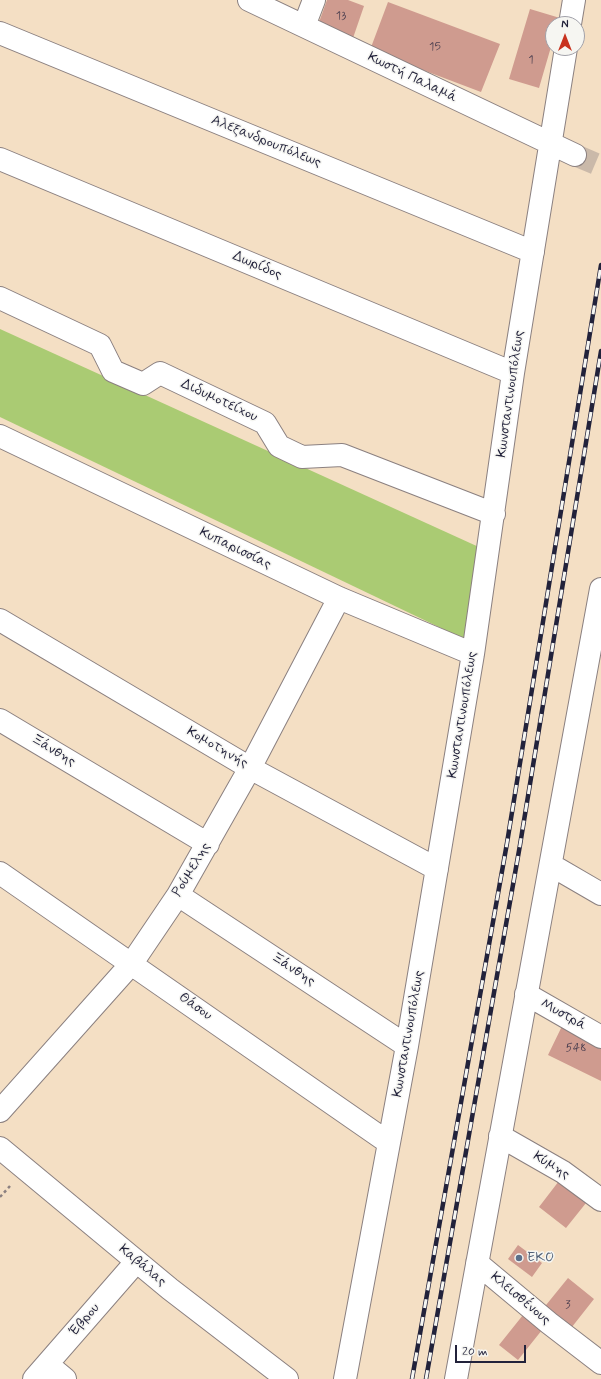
<!DOCTYPE html>
<html>
<head>
<meta charset="utf-8">
<style>
  body { margin:0 }
  #map { position:relative; width:601px; height:1379px; overflow:hidden; background:#f4dfc4; font-family:Mynerve,sans-serif }
  canvas { display:block }
  .north { position:absolute; left:545px; top:16px; width:40px; height:40px; box-sizing:border-box; background:#f6f6f2; border:1px solid #a1a1a9; border-radius:50%; rotate:0deg; font-size:11px; font-weight:700; line-height:16px; text-align:center; color:#22223b }
  .north::after { content:''; display:block; margin:auto; width:14px; height:18px; background:#c8321e; clip-path:polygon(50% 0,100% 100%,50% 72%,0 100%) }
  .scale { position:absolute; left:455px; top:1345px; width:71px; height:18px; box-sizing:border-box; border:2px solid #22223b; border-top:0; padding-left:5px; font-size:12px; line-height:14px; white-space:nowrap; color:#22223b; -webkit-text-stroke:3px #f6f6f2; paint-order:stroke }
</style>
</head>
<body>
<div id="map">
<canvas width="601" height="1379"></canvas>
<div class="north">N</div>
<div class="scale">20 m</div>
</div>
<script>
const ctx = document.querySelector('canvas').getContext('2d');
ctx.lineJoin = 'round';
function fillPath(path, color) {
  ctx.fillStyle = color;
  ctx.fill(path, 'evenodd');
}
function trace(path, color, width, dash) {
  ctx.strokeStyle = color;
  ctx.lineWidth = width;
  ctx.lineCap = dash ? 'butt' : 'round';
  ctx.setLineDash(dash || []);
  ctx.stroke(path);
}
function drawText(font, color, halo, rows, align = 'center') {
  ctx.font = font + ' Mynerve,sans-serif';
  ctx.lineWidth = 3;
  ctx.setLineDash([]);
  ctx.textBaseline = 'middle';
  ctx.strokeStyle = halo;
  ctx.fillStyle = color;
  for (const [text, x, y, turn = 0] of rows) {
    ctx.save();
    ctx.translate(x, y);
    ctx.rotate((+turn || 0) * Math.PI / 180);
    ctx.textAlign = isNaN(turn) ? turn : align;
    if (halo) ctx.strokeText(text, 0, 0);
    ctx.fillText(text, 0, 0);
    ctx.restore();
  }
}
fillPath(new Path2D(`
  M0 329 481 548 468 641 0 417Z`), '#aacb73');
fillPath(new Path2D(`
  M327 0H348L364 6 353 38 318 25Z
  M388 2 500 44 481 92 370 50Z
  M530 9 560 18 558 24H553V40L539 88 509 79Z
  M564 1022 601 1041V1081L548 1055Z
  M562 1177 590 1198 566 1228 539 1207Z
  M518 1245 542 1263 532 1277 508 1259Z
  M568 1278 594 1299 568 1332 542 1310Z
  M523 1315 542 1330 518 1360 499 1345Z`), '#cf9b8f');
trace(new Path2D(`
  M575 155 601 166`), '#cab9a9', 22, [22, 11]);
const minor = new Path2D(`
  M249 0 575 155
  M570 24 574 0
  M304 26 314 0
  M0 33 533 252
  M0 159 513 373
  M0 298 100 345 113 371 143 384 160 373 265 423 279 446 302 457 342 455 494 514
  M0 436 339 598 473 654
  M0 620 250 768 437 869
  M0 720 208 844
  M551 865 601 894
  M0 873 389 1143
  M178 895 407 1046
  M526 994 601 1037
  M0 1111 132 963 178 895 250 768 339 598
  M500 1136 563 1172 601 1200
  M0 1148 170 1289 287 1379
  M477 1263 549 1323 601 1363
  M47 1364 65 1379
  M34 1379 136 1262
  M345 1379 407 1046 473 654 513 373 566 48
  M456 1379 601 589`);
trace(minor, '#8b8080', 24);
trace(new Path2D(`
  M0 1197 10 1186`), '#8b8080', 2.5, [3, 3]);
trace(minor, '#fff', 22);
const rail = new Path2D(`
  M412 1379 507 843 601 265
  M426 1379 520 845 601 351`);
trace(rail, '#22223b', 4.5);
trace(rail, '#f6f6f2', 3, [9]);
for (const [x, y, r, color] of [
  [519,1258,4,"#5c6f8a"]
]) {
  const dot = new Path2D();
  dot.arc(x, y, r, 0, 2 * Math.PI);
  ctx.fillStyle = color;
  ctx.fill(dot);
  trace(dot, '#f6f6f2', 1.5);
}
drawText('12px', '#4d4050', null, [
  ["13",341,16],
  ["15",435,47],
  ["1",531,60],
  ["548",576,1048],
  ["3",568,1305]
]);
drawText('14px', '#22223b', '#f6f6f2', [
  ["Κωστή Παλαμά",412,78,26],
  ["Αλεξανδρουπόλεως",266,142,22],
  ["Δωρίδος",257,266,23],
  ["Κωνσταντινουπόλεως",511,394,-82],
  ["Διδυμοτείχου",219,401,25],
  ["Κυπαρισσίας",235,549,26],
  ["Κωνσταντινουπόλεως",463,715,-81],
  ["Κομοτηνής",217,748,30],
  ["Ξάνθης",53,751,31],
  ["Ρούμελης",192,870,-59],
  ["Ξάνθης",293,970,33],
  ["Θάσου",195,1007,35],
  ["Μυστρά",563,1015,29],
  ["Κωνσταντινουπόλεως",409,1034,-80],
  ["Κύμης",551,1166,32],
  ["Καβάλας",142,1266,40],
  ["Κλεισθένους",520,1299,40],
  ["Έβρου",85,1320,-49]
]);
drawText('14px', '#4e5e75', '#f6f6f2', [
  ["EKO",527,1258]
], 'left');
</script>
</body>
</html>
